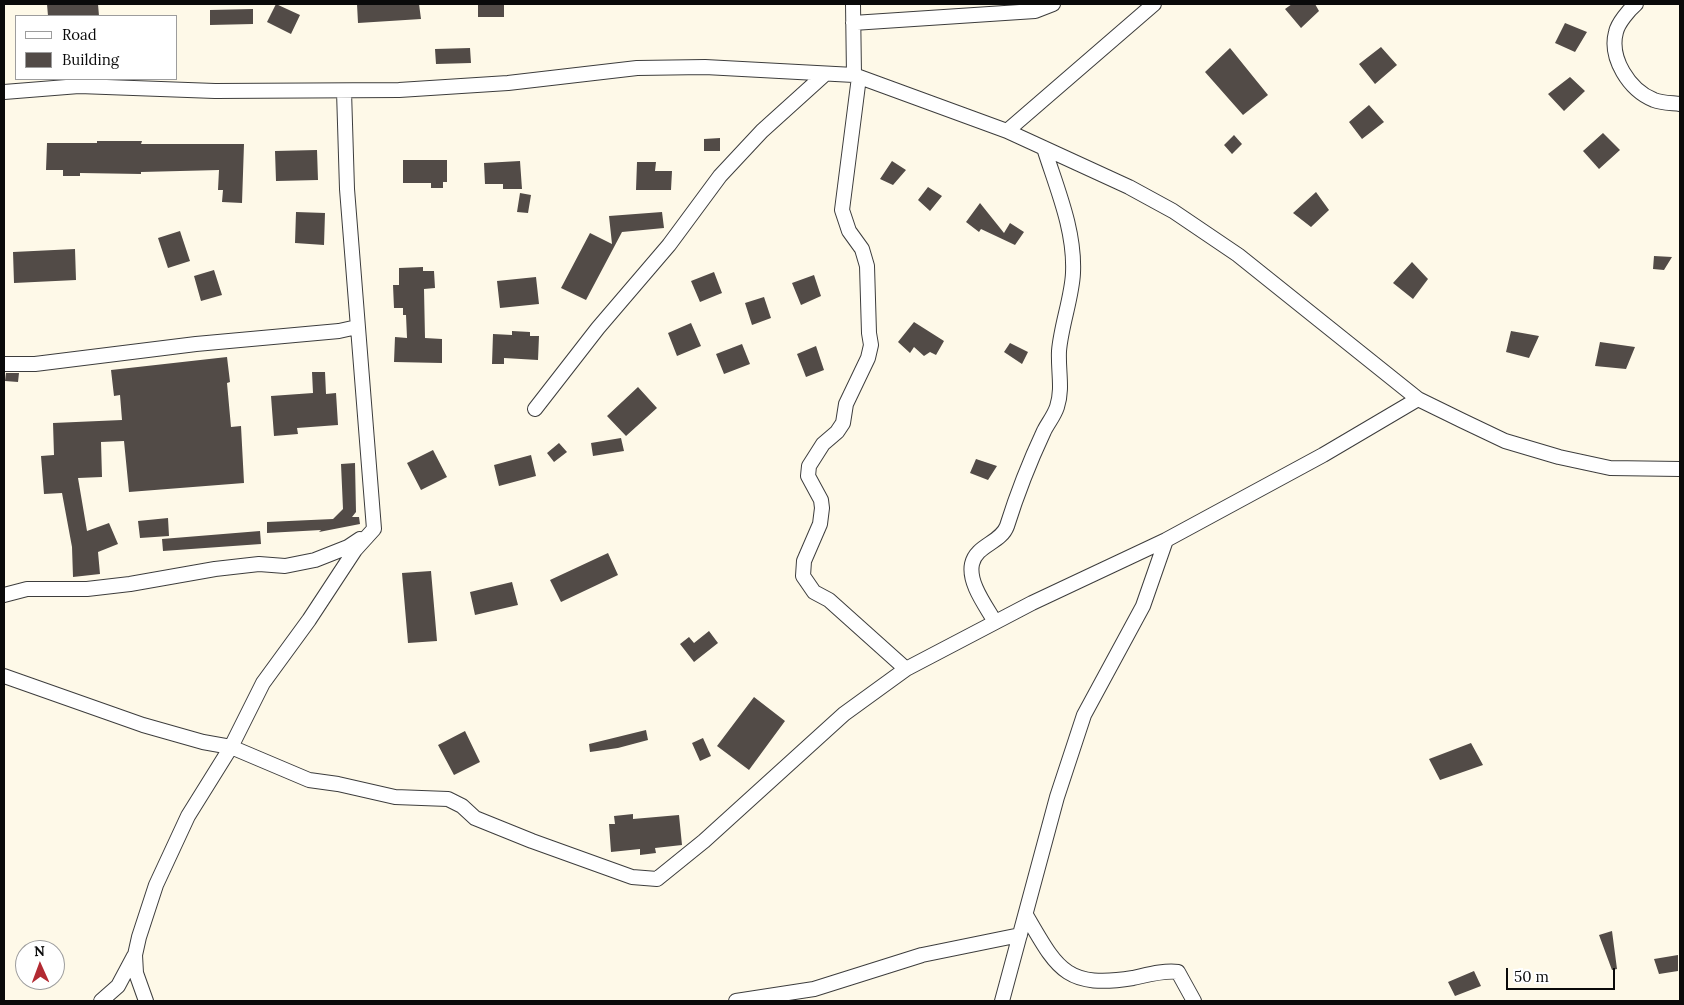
<!DOCTYPE html>
<html>
<head>
<meta charset="utf-8">
<style>
  body { margin:0 }
  #map { position:relative; width:1684px; height:1005px; overflow:hidden; background:#fef9e8; font-family:Lora,serif }
  canvas { display:block }
  .frame { position:absolute; inset:0; border:5px solid #0a0a0a; pointer-events:none }
  .legend { position:absolute; left:15px; top:15px; width:162px; height:65px; box-sizing:border-box; background:#fff; border:1px solid #9d9d9d; margin:0; padding:6px 9px; list-style:none; font-size:15px; color:#0a0a0a }
  .legend li { display:flex; align-items:center; gap:10px; height:25px }
  .legend b { width:25px; border:1px solid #9d9d9d }
  .north { position:absolute; left:15px; top:940px; width:50px; height:50px; box-sizing:border-box; background:#fff; border:1px solid #9d9d9d; border-radius:50%; rotate:358deg; font-size:14px; font-weight:700; line-height:20px; text-align:center; color:#0a0a0a }
  .north::after { content:''; display:block; margin:auto; width:18px; height:22px; background:#b22a32; clip-path:polygon(50% 0,100% 100%,50% 72%,0 100%) }
  .scale { position:absolute; left:1506px; top:968px; width:109px; height:22px; box-sizing:border-box; border:2px solid #0a0a0a; border-top:0; padding-left:6px; font-size:15px; line-height:18px; white-space:nowrap; color:#0a0a0a; -webkit-text-stroke:4px #fff; paint-order:stroke }
</style>
</head>
<body>
<div id="map">
<canvas width="1684" height="1005"></canvas>
<div class="frame"></div>
<ul class="legend">
<li><b style="height:6px;background:#fff"></b>Road</li>
<li><b style="height:14px;background:#524b47"></b>Building</li>
</ul>
<div class="north">N</div>
<div class="scale">50 m</div>
</div>
<script>
const ctx = document.querySelector('canvas').getContext('2d');
ctx.lineJoin = 'round';
function fillPath(path, color) {
  ctx.fillStyle = color;
  ctx.fill(path, 'evenodd');
}
function trace(path, color, width, dash) {
  ctx.strokeStyle = color;
  ctx.lineWidth = width;
  ctx.lineCap = dash ? 'butt' : 'round';
  ctx.setLineDash(dash || []);
  ctx.stroke(path);
}
fillPath(new Path2D(`
  M47 4H98L99 16H48Z
  M276 4 300 15 291 34 267 22Z
  M357 4H419L421 19 358 23Z
  M478 4H504V17H478Z
  M1292 4H1315L1319 11 1301 28 1285 9Z
  M253 9V24L210 25V10Z
  M1565 23 1587 32 1575 52 1555 43Z
  M1381 47 1397 65 1375 84 1359 64Z
  M470 48 471 63 436 64 435 49Z
  M1230 48 1268 95 1243 115 1205 72Z
  M1570 77 1585 91 1564 111 1548 94Z
  M1369 105 1384 122 1362 139 1349 122Z
  M1603 133 1620 150 1599 169 1583 151Z
  M1234 135 1242 144 1232 154 1224 145Z
  M720 138V151H704V139Z
  M97 141H142L141 144H244L242 203 222 202 223 190H218L219 170 141 172V174L80 173V176H63V170H46L47 143H97Z
  M317 150 318 180 276 181 275 151Z
  M403 160H447V182H443V188H431V183H403Z
  M520 161 522 189H503V184H485L484 163Z
  M892 161 906 170 893 185 880 179Z
  M637 162H656L655 171H672L671 190H636Z
  M928 187 942 196 930 211 918 200Z
  M1316 192 1329 210 1311 227 1293 213Z
  M520 193 531 195 528 213 517 212Z
  M980 203 1004 233 1010 223 1024 232 1015 245 981 229 979 232 966 222Z
  M296 212 325 213 324 245 295 243Z
  M662 212 664 228 622 232 586 300 561 288 590 233 612 244 609 216Z
  M180 231 190 261 168 268 158 238Z
  M75 249 76 280 14 283 13 252Z
  M1654 256 1672 257 1664 270 1653 269Z
  M1412 262 1428 279 1413 299 1393 283Z
  M423 267V271H434L435 288 424 289 425 338 442 339V363L394 362 395 337 407 338 406 315H403V308H394L393 285H399V268Z
  M214 270 222 295 201 301 194 276Z
  M714 272 722 293 700 302 691 281Z
  M814 275 821 296 801 305 792 283Z
  M536 277 539 304 500 308 497 281Z
  M764 297 771 318 752 325 745 303Z
  M914 322 944 341 936 355 930 352 924 356 914 347 910 353 898 342Z
  M691 323 701 346 677 356 668 333Z
  M512 331 530 332V336H539L538 360 504 358V364H492L493 334 512 335Z
  M1511 331 1539 336 1529 358 1506 352Z
  M1600 342 1635 347 1626 369 1595 366Z
  M1010 343 1028 352 1022 364 1004 352Z
  M742 344 750 364 724 374 716 354Z
  M816 346 824 370 806 377 797 354Z
  M227 357 230 382 227 383 231 427 241 426 244 483 129 492 124 441 101 442 102 477 78 478 87 531 109 523 118 544 98 552 100 574 73 577 72 547 62 493 44 494 41 456 54 455 53 423 122 420 120 395 114 396 111 370Z
  M312 372H325L326 394 336 393 338 425 297 428 298 434 274 436 271 396 313 393Z
  M6 373H19L18 382 5 381Z
  M638 387 657 408 626 436 607 416Z
  M621 438 624 451 593 456 591 443Z
  M559 443 567 452 554 462 547 453Z
  M433 450 447 477 421 490 407 463Z
  M531 455 536 476 499 486 494 465Z
  M976 459 997 466 988 480 970 473Z
  M355 463 356 512 352 517H359L360 524 319 532 321 530 267 533V522L333 519 343 509 341 464Z
  M168 518 169 536 140 538 138 521Z
  M260 531 261 544 163 551 162 539Z
  M608 553 618 575 561 602 550 580Z
  M431 571 437 641 408 643 402 573Z
  M512 582 518 605 475 615 470 592Z
  M709 631 718 643 694 662 680 644 689 637 694 643Z
  M754 697 785 721 749 770 717 746Z
  M646 730 648 740 618 748 590 752 589 744Z
  M465 731 480 762 454 775 438 745Z
  M703 738 711 756 700 761 692 743Z
  M1471 743 1483 765 1440 780 1429 759Z
  M633 814V819L679 815 682 845 655 848 656 853 640 855V849L611 852 609 824H615L614 816Z
  M1612 931 1617 969 1612 970 1599 935Z
  M1678 955V971L1659 974 1654 959Z
  M1474 971 1481 986 1455 996 1448 982Z`), '#524b47');
const street = new Path2D(`
  M853 4 854 75 1007 131 1129 187 1173 211 1238 255 1418 399 1463 421 1505 441 1559 457 1610 468 1680 469
  M1636 4C1629 10 1618 23 1616 32 1609 58 1629 90 1654 100 1661 103 1672 103 1680 104
  M853 23 1035 11 1053 4
  M859 77 842 210 849 231 862 249 867 266 869 333 871 345 868 358 846 404 843 423 837 432 823 444 809 466 808 476 821 500 822 508 820 524 804 561 803 576 814 592 829 600 906 669
  M4 92 79 86 215 91 399 90 508 83 637 68 705 67 854 75
  M1007 131 1154 4
  M4 364H35L196 344 339 331 357 327
  M535 409 598 328 669 245 720 176 762 131 824 75
  M4 595 27 589H87L130 584 215 569 259 564 285 566 315 560 348 547 360 539
  M995 622C986 606 968 583 972 564 976 545 1001 543 1007 526 1017 494 1030 461 1044 431 1048 423 1054 416 1057 407 1063 389 1058 371 1059 351 1061 326 1072 297 1073 273 1075 230 1057 189 1044 148
  M4 676 143 725 203 742 231 747 309 780 338 784 395 797 448 799 462 806 475 818 532 841 632 877 657 879 704 841 844 714 906 669 1032 603 1166 540 1323 455 1418 399
  M1026 915C1057 968 1065 989 1133 978 1147 975 1164 970 1178 972L1194 1001
  M101 1001 118 986 134 956
  M146 1001 136 973 135 955 139 937 156 885 188 816 231 747 263 683 309 620 355 550 374 529 347 189 344 91
  M736 1001 814 989 922 955 1020 935
  M1002 1001 1057 797 1084 715 1143 606 1166 540`);
trace(street, '#3d3d3d', 16);
trace(street, '#fff', 14);
</script>
</body>
</html>
